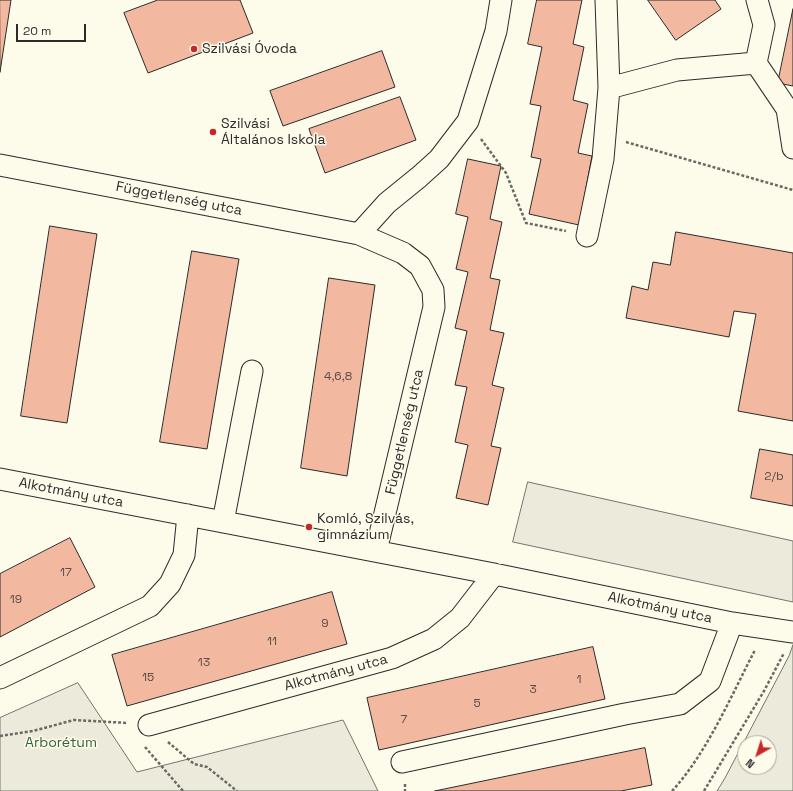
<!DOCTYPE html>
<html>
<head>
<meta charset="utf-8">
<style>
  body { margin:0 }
  #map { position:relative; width:793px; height:791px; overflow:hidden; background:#fdfbea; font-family:"Space Grotesk",sans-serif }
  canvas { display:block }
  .north { position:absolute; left:737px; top:735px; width:40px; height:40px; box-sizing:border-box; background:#fdfbea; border:1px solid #a9a89e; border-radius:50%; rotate:219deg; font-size:11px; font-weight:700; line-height:16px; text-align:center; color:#2b2b2b }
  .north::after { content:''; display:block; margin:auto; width:14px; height:18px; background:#c62828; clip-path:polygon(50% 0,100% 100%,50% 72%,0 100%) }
  .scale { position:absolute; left:16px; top:24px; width:70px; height:18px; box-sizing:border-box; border:2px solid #2b2b2b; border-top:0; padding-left:5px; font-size:12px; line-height:14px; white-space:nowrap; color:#2b2b2b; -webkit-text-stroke:3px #fdfbea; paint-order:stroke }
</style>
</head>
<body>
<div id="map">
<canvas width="793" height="791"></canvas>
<div class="north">N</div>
<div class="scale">20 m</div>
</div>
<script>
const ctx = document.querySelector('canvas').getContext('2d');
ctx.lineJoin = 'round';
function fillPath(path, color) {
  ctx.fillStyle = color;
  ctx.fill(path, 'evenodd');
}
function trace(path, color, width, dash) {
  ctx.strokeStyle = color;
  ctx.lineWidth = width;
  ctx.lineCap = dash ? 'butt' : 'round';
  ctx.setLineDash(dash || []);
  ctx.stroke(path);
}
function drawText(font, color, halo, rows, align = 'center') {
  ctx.font = font + ' "Space Grotesk",sans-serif';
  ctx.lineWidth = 3;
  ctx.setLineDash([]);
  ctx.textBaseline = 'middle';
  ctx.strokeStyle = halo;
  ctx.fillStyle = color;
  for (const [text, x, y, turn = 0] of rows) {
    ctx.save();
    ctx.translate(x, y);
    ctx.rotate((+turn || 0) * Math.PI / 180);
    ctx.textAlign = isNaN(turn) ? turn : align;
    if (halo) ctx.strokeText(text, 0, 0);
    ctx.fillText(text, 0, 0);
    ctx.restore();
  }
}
const green = new Path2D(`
  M793 645V791H717L725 778 789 656ZM745 743H769V767H745Z
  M78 683 137 772 343 720 378 791H0V718Z`);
fillPath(green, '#ecebdb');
trace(green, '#74746e', 1);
const parking = new Path2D(`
  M528 482 793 541V602L513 542Z`);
fillPath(parking, '#eceadb');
trace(parking, '#74746e', 1);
const building = new Path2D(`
  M0 0H11L0 72Z
  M158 0H240L253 33 148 73 124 13Z
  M537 0H582L573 44 584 47 573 100 588 104 578 153 592 156 579 225 529 214 541 159 531 157 541 106 530 104 542 47 528 44Z
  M648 0H715L721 9 676 40Z
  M793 9V86L778 83Z
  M382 51 395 87 283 126 270 91Z
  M400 97 416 140 325 173 309 129Z
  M468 159 501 166 490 219 502 222 490 278 500 280 490 330 504 333 492 385 504 388 491 446 501 448 488 505 456 498 468 445 455 442 467 387 455 385 467 331 455 328 468 272 456 269 468 217 456 214Z
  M50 226 97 234 67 423 21 416Z
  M676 232 793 253V421L738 411 756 314 734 311 729 337 626 318 632 286 648 290 653 262 670 265Z
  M192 251 239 259 207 449 160 442Z
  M329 278 375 285 347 476 301 468Z
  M760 449 793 455V506L751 498Z
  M70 538 95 587 0 637V574Z
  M332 592 347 644 127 706 112 655Z
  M593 647 605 699 379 750 367 698Z
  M645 748 652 785 621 791H435Z`);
fillPath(building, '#f2b8a0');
trace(building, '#2b2b2b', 1);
const street = new Path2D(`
  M757 0 764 25 756 63 787 109 793 148
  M609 88 677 70 756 63
  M0 165 359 234 403 253 420 266 433 290 434 307 376 551
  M359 234 387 203 419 177 439 159 468 121 496 31 501 0
  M587 236 603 159 609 88 606 0
  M0 479 494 574 732 623 793 632
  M223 522 252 371
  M0 678 150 606 170 584 184 555 188 515
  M149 725 392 658 434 639 460 618 494 574
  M402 762 625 714 680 704 710 681 732 623`);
trace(street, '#2b2b2b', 23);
trace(new Path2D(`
  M481 139 506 173 526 223 566 231
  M626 142 793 190
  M0 736 33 731 74 720 128 723
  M168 742 194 764 207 767 237 791
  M145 747 183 791
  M405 784V791
  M672 791C707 753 731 696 755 650
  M704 791 764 691 784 653`), '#6a6964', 2.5, [3, 2]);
trace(street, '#fdfbea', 21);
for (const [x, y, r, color] of [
  [194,49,4,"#c62828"],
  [213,132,4,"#c62828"],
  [309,527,4,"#c62828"]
]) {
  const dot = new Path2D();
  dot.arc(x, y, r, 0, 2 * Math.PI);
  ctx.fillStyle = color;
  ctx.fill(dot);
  trace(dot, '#fdfbea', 1.5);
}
drawText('12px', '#5d4e48', null, [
  ["4,6,8",338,377],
  ["2/b",774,477],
  ["17",66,573],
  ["19",16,600],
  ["9",325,624],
  ["11",272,642],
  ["13",204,663],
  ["15",148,678],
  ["1",579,680],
  ["3",533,690],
  ["5",477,704],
  ["7",404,720]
]);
drawText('14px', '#2b2b2b', '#fdfbea', [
  ["Szilvási Óvoda",202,49],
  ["Szilvási",221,124],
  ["Általános Iskola",221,140],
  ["Komló, Szilvás,",317,519],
  ["gimnázium",317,535]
], 'left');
drawText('14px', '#2b2b2b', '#fdfbea', [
  ["Függetlenség utca",179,199,11],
  ["Függetlenség utca",405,432,-77],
  ["Alkotmány utca",71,493,11],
  ["Alkotmány utca",660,608,12],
  ["Alkotmány utca",336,673,-15]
]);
drawText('14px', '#34623c', '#fdfbea', [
  ["Arborétum",61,743]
]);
</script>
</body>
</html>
